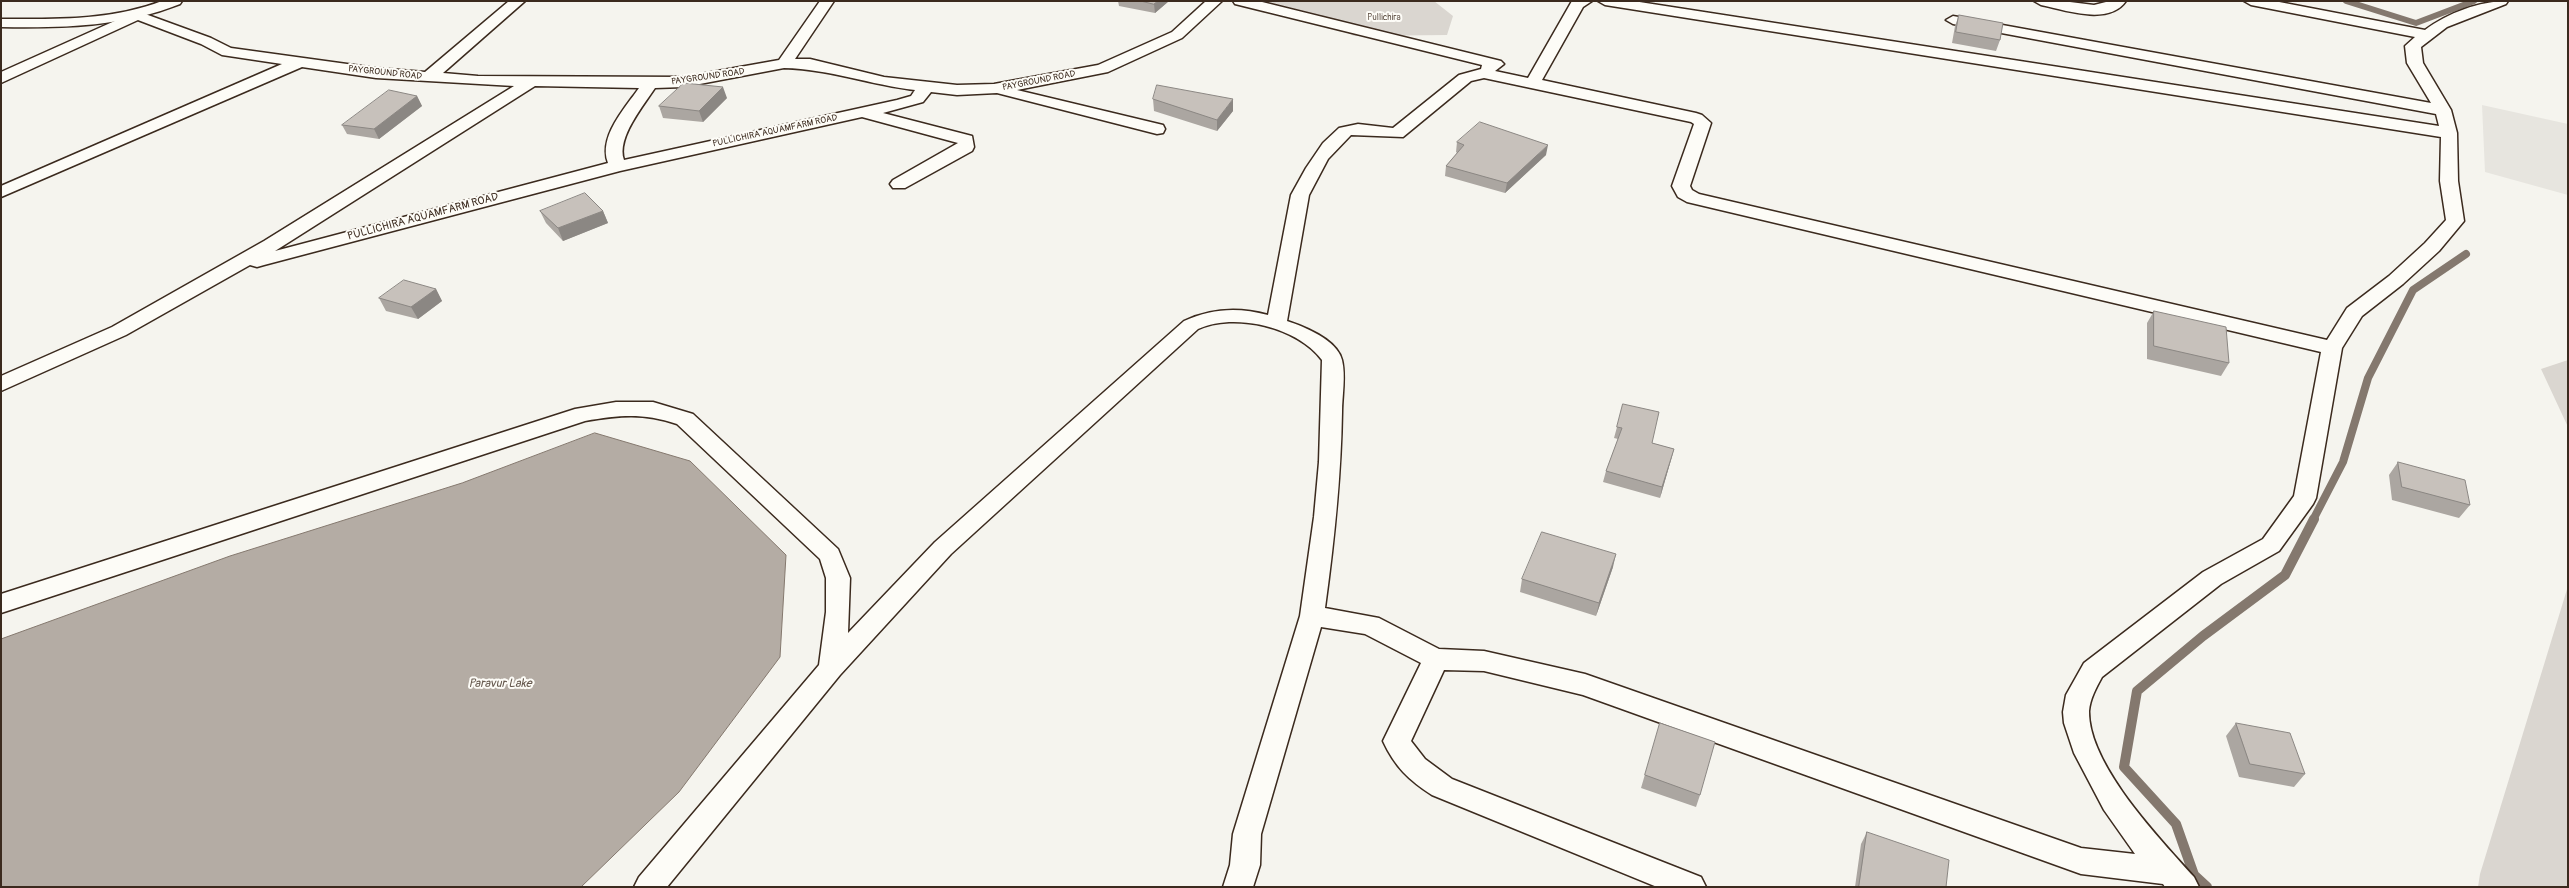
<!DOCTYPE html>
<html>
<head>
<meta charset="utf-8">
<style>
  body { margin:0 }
  #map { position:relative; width:2569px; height:888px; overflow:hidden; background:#f5f4ee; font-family:Pangolin,sans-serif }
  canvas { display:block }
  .frame { position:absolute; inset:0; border:2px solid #3b2a1e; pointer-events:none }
</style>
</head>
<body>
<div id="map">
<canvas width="2569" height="888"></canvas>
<div class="frame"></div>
</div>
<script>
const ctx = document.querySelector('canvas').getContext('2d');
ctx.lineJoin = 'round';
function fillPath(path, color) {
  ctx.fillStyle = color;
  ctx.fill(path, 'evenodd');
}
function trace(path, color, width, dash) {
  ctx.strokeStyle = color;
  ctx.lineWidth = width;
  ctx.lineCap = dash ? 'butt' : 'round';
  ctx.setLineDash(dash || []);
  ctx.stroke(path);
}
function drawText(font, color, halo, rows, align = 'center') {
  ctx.font = font + ' Pangolin,sans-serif';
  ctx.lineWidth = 4;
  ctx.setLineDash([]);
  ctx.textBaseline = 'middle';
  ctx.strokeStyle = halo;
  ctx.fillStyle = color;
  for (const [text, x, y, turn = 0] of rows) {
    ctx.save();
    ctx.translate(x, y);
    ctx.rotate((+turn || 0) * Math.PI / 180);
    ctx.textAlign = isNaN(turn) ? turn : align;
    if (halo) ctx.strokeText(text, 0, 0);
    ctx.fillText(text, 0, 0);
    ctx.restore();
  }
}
fillPath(new Path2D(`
  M2482 105 2568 124V195L2485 172Z`), '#e7e5df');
fillPath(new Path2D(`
  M1243 1H1434L1453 16 1447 35 1354 36 1325 23Z
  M2568 360V427L2541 369Z
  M2568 586V887H2478L2480 874Z`), '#dad6d0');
const water = new Path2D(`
  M595 433 690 461 786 555 780 657 679 792 581 887H1V639L230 556 462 483Z`);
fillPath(water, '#b4aca4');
trace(water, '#84786e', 1);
trace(new Path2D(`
  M2346 1 2416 23 2474 1`), '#84786e', 6);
trace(new Path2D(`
  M2313 520 2343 462 2368 378 2413 290 2466 254`), '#84786e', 8);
trace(new Path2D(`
  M2207 887 2194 875 2176 824 2124 767 2137 691 2203 636 2285 575 2314 519`), '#84786e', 10);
const minor = new Path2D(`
  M509 1H525L443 73 478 76 684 77 779 60 820 1H834L795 59H810L884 77 957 85 994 84 1098 65 1172 32 1206 1H1222L1182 38 1108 72 1017 90 1163 125 1165 129 1163 133 1157 134 997 93 957 95 931 92 923 102 883 113 972 136 974 147 972 151 905 188H893L890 184 893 180 958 143 862 117 620 171 264 265 257 267 250 265 126 335 1 391V376L112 327 264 241 514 86 376 78 302 67 1 197V186L282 64 222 55 201 44 138 20 1 83V72L137 11 211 38 231 48 376 68 425 72ZM784 68C829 69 871 85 915 90L911 96 897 100 624 160C616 138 644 105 655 88L684 87ZM535 86 639 88C625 108 598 137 608 163L275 251Z
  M1233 1H1258L1501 61 1504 64 1495 71 1528 78 1572 1H1592L1583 7 1542 80 1696 113 1702 115 1711 123 1690 186 1692 190 1699 194 2327 340 2347 308 2389 276 2425 243 2446 220 2440 181 2441 137 1605 5 1598 1H1633L2439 126 2436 114 1953 24 1946 20 1953 16 2431 103 2407 63 2405 46 2415 37 2251 5 2244 1H2274L2425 30C2448 13 2479 1 2508 1L2506 4 2447 27 2421 47 2423 63 2451 110 2457 133 2458 181 2464 221 2439 251 2403 284 2362 316 2342 348 2316 498 2313 504 2279 551 2221 584 2102 677C2096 688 2090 699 2089 711 2088 765 2161 840 2194 877L2199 887H2165L2163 884 2081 874 1583 695 1484 671 1444 670 1411 741 1425 759 1452 779 1701 877 1706 887H1657L1432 795C1409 780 1395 767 1383 741L1421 663 1365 634 1321 627 1261 834 1260 865 1253 887H1223L1230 865 1233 834 1300 616 1314 517 1319 462 1322 360C1298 327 1234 312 1198 329L951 554 840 675 667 887H634L639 877 819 665 826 612V578L820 559 677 424C643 413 621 415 585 421L1 613V594L575 409 616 402H653L693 414 838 549 850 578 848 633 935 542 1184 321C1212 308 1239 307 1268 315L1291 195 1306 168 1323 143 1339 128 1358 124 1393 128 1459 75 1481 69 1482 65 1235 4ZM1484 78 1691 122 1694 124 1672 186 1678 197 1687 202 2321 352 2294 496 2263 539 2203 572 2084 663 2066 695 2063 712 2064 723 2074 753 2104 810 2135 854 2081 848 1585 674 1484 651 1439 649 1379 618 1325 608C1334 543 1341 478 1342 412 1342 396 1346 376 1342 360 1337 340 1305 327 1287 321L1309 195 1328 159 1351 135 1403 137 1471 81Z
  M2034 1H2062L2094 5 2110 1H2126C2109 26 2065 10 2041 5Z`);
const major = new Path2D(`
  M162 1H182L180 4C122 27 63 28 1 27V19C55 19 110 21 162 1Z`);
trace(minor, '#3b2a1e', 3);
trace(major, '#3b2a1e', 3);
fillPath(minor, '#fdfcf7');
fillPath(major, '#fdfcf7');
fillPath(new Path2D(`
  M1118 1H1169L1155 13 1119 6Z
  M1959 15 2000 40 1996 51 1952 43 1955 26Z
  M417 96 422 106 379 139 347 134 342 125Z
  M727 98 703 122 663 118 659 106Z
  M1153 99 1233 111 1217 131 1154 111Z
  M1457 142 1546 155 1505 193 1445 176 1446 166 1457 153 1456 152Z
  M540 211H603L608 223 563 241 546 223Z
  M436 289 442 301 418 319 386 311 379 298Z
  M2154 311 2229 363 2221 376 2147 359V323Z
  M1623 404 1652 443 1674 449 1660 498 1603 482 1606 471 1618 439 1614 438 1617 427Z
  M2398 462 2470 505 2459 518 2392 500 2389 475Z
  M1613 567 1596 616 1520 592 1522 579Z
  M1660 723 1700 795 1696 807 1641 788Z
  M2236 723 2305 774 2294 787 2239 777 2226 736Z
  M1867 832 1946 887H1855L1861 844Z`), '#aba6a1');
fillPath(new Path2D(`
  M1158 1H1169L1155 13 1154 4Z
  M723 87 727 98 703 122 699 111Z
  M417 96 422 106 379 139 374 129Z
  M1233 99V111L1217 131V120Z
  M1548 145 1546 155 1505 193 1507 183Z
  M603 211 608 223 563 241 558 228Z
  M436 289 442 301 418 319 411 307Z
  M1674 449 1671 460 1660 498 1662 487Z
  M1616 554 1613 567 1596 616 1599 603Z`), '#8b8783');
const building = new Path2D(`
  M1141 1H1158L1154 4Z
  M1959 15 2003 23 2000 40 1956 32Z
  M684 83 723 87 699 111 659 106Z
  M1157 85 1233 99 1217 120 1153 99Z
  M389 90 417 96 374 129 342 125Z
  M1480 122 1548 145 1507 183 1446 166 1464 145 1457 142Z
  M585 193 603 211 558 228 540 211Z
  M404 280 436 289 411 307 379 298Z
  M2154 311 2226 327 2229 363 2154 346Z
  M1623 404 1659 412 1652 443 1674 449 1662 487 1606 471 1622 428 1617 427Z
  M2398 462 2465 480 2470 505 2402 487Z
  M1542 532 1616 554 1599 603 1522 579Z
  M1660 723 1715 742 1700 795 1645 775Z
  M2236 723 2290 733 2305 774 2250 764Z
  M1867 832 1949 860 1946 887H1859Z`);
fillPath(building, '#c7c1bb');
trace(building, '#8b8783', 1);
drawText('9px', '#63554a', '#fdfcf7', [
  ["Pullichira",1384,18]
]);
drawText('9px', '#3b2a1e', '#fdfcf7', [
  ["PAYGROUND ROAD",385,73,6],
  ["PAYGROUND ROAD",708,77,-8],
  ["PAYGROUND ROAD",1039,81,-11],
  ["PULLICHIRA AQUAMFARM ROAD",775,131,-12]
]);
drawText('11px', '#3b2a1e', '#fdfcf7', [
  ["PULLICHIRA AQUAMFARM ROAD",423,217,-15]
]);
drawText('italic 12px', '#65584d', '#fdfcf7', [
  ["Paravur Lake",500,684]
]);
</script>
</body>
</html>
